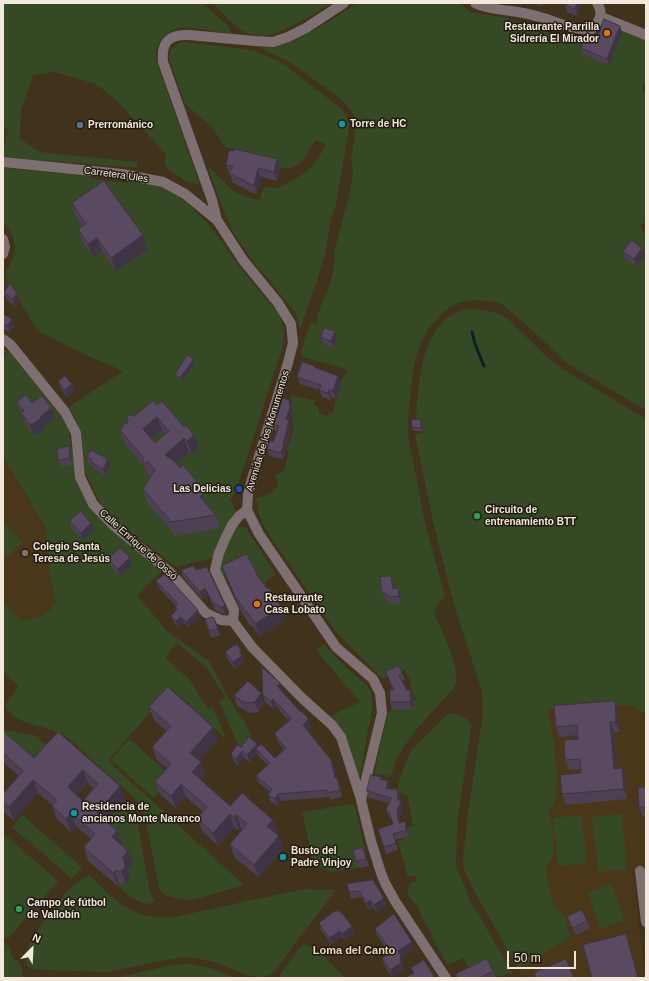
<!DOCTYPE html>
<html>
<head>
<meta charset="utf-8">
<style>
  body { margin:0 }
  #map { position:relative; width:649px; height:981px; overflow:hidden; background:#41321b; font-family:Arial,sans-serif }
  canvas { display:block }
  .frame { position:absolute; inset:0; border:4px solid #f2e8db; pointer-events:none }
  .north { position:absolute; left:12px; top:929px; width:40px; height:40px; -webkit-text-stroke:3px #221b11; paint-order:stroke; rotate:24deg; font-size:11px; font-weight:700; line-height:16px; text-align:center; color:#f2e8db }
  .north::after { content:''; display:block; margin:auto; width:14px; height:18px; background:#f2e8db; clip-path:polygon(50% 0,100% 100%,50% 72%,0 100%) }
  .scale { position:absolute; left:507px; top:951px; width:69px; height:18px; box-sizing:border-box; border:2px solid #f2e8db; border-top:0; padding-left:5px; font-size:12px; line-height:14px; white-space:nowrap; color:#f2e8db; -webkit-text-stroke:3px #221b11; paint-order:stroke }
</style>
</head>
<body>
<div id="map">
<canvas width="649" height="981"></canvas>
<div class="frame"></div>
<div class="north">N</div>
<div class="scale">50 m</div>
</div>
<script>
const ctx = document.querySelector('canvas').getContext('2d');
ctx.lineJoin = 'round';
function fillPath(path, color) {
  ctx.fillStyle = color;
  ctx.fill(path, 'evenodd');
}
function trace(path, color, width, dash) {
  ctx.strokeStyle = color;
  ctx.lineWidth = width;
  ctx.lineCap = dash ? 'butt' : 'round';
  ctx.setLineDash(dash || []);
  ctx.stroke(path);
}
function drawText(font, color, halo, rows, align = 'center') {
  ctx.font = font + ' Arial,sans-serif';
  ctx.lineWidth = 3;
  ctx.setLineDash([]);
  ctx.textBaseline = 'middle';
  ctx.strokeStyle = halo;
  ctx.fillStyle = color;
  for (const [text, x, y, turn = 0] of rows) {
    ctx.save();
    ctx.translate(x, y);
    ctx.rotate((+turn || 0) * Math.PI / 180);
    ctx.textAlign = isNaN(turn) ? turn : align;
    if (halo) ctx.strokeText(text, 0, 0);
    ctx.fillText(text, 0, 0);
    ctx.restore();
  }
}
fillPath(new Path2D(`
  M3 456 46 528 50 578 56 604 44 616 21 620 3 601Z
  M631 705 641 713 646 721V870L633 871 645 978H523L518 969 570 938 566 918 553 904 546 869 554 853 548 814 555 801 556 759 552 728 548 710Z`), '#4a3719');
fillPath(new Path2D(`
  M3 3H202L227 25 233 34 196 28 181 27 173 30 164 36 159 43 156 51V60L200 185 187 182 169 170 165 164 166 154 115 99 96 84 55 72 33 75 21 111 20 139 39 152 137 162V168L3 157V151L8 129 3 126Z
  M212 3H332C324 8 316 12 308 17 288 28 265 44 242 30 233 24 221 11 212 3Z
  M357 3H459L472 13H476L508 18 518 24 566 37 588 45 584 55 609 65 624 28 646 39V80L642 89 646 93V222L640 226 644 233 646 232V410L569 365 554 351 530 328 503 305 496 302 479 300 466 301 454 304 441 314 428 329 421 343 414 364 411 389 408 418V436L425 523 445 596 438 605 434 613C441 629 460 668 456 683 455 685 454 687 453 689 434 710 413 731 398 756 394 762 394 770 391 776L374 774 388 713 392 709H412L413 700H416V697H413L409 677 403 670 383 679 343 639 334 629 276 545 264 526 259 514 256 498C267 495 284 491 275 475L284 471 288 454 287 448 293 431 291 395 313 400 314 401V405L318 406 319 414 328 416 330 412 333 413 336 398 341 382 347 370 342 368 300 356 310 323 317 324C317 311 322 304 327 292 332 279 335 266 334 252L348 200 353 174 351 159 357 122C350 102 329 91 313 79 304 72 295 65 285 60 275 55 266 51 256 46L270 47 294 41 330 21Z
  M182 42 245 49 256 51 278 61 290 69 343 110 348 120 349 129 336 204 331 220 325 254 317 281 300 329 296 314 271 282 257 267 234 234 224 212 207 165 233 191 247 197 260 200 262 191 265 187 279 188 307 172 320 155 326 144 315 140 305 158 298 165 290 168H281L237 150 225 147 212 127 185 104 169 59 171 49 176 45Z
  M3 168 89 176 91 179 127 183 130 181 145 183 162 188 176 195 192 208 207 223 222 242 239 266 280 316 284 332 282 349 236 491 230 500 236 511 223 531 219 540 212 558 176 567 116 521 109 514 101 504 85 471 81 433 74 416 69 407 123 371 77 351 37 330 19 300 7 283 6 271C18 255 18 237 3 223Z
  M470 309 485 310 499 314 510 321 549 359 566 371 646 419V711L641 713 631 705 548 710C553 735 561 776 555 800 554 805 550 810 548 814L551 819 554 853 546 869 553 904 566 918 570 938 518 969 472 887 465 872 463 862 464 849 468 812 483 714 482 691 455 608 433 522 415 434 423 433V420H416C418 386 420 331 455 313 460 311 465 310 470 309Z
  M3 348 9 352 20 365 61 416 69 431 77 480 80 490 93 510 107 526 163 570 137 595 167 631 210 662 228 698 238 713 244 721 251 735 250 738 240 750 238 747 237 743 219 701 225 697 207 668 177 643 165 658 190 680 208 709 212 706 226 739 171 688 108 761 244 885 192 900 174 898 165 895 159 889 145 816 134 797 103 770 67 737 50 729 26 723 12 715 7 711 5 705 19 686 3 671V601L21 620 44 616 56 603 50 578 46 528 3 456Z
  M3 522 23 542 3 561Z
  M236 527H246L250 535 276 574 266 581V588L265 594 252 568 225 580 220 569 221 556Z
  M324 644C332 654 341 662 350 671 356 676 366 683 370 690 375 700 371 720 368 730L360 777H358L346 738 339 726 331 716 360 702 316 650Z
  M453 713 466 718 471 724 469 744 458 816 456 857V867L460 877 465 887 469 899 513 973 496 977 489 966 472 974 463 958 448 965 434 942 430 931 424 922 417 905 411 899 408 893V889L410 883 417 881 415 875 408 877 398 841 409 836 407 828 413 825 407 795 396 791 405 764 412 749 448 714Z
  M3 730 34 735 47 746 39 767 3 736Z
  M129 739 173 777 154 798 111 760Z
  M125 800 131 806 136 815 150 892 154 900 151 904C137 903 128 895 118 886L120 884C125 886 129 883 129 878L117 851 122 844 102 826Z
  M352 804 355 806 366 855 356 857 359 868 332 872 314 865 302 812Z
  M622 814 627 870 598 872 592 817Z
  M22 815 82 867 72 879 12 827Z
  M582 815 587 863 558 866 553 818Z
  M3 833 58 881 7 940 3 936Z
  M89 875C106 892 126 913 151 917 157 918 164 917 170 918L303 889 336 890 295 943 277 969 270 975 261 977 249 976 217 963 200 959 184 957 165 960 107 972 45 970 34 969 28 966 26 960V954L30 943 43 922 68 890Z
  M612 884 625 921 600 929 588 892Z
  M3 942 9 947 13 958 19 962 23 972 22 977H3Z
  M305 943 322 955 345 978H278L299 949Z
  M190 964 214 969 235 978H117L171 965Z`), '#354a24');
trace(new Path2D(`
  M472 332 475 344 484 366`), '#092124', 3);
trace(new Path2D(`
  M344 3 306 28 288 37 273 42 255 41 189 35C169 34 161 42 163 62L212 200 217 220 243 260 278 303 291 324 293 343 288 363 252 479 248 495 247 510 259 534 336 647 373 679 380 693 382 713 361 800 371 841 381 873 385 883 395 901 446 978
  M475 3C487 9 498 9 511 11 518 12 525 13 532 15 552 19 571 31 592 29 600 20 604 14 597 3
  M601 17 646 35
  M3 162 122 174 163 182 185 194 217 220
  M3 239 5 247 3 254
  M3 339 10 344 65 412 76 433 80 477 93 504 114 526 170 572 206 613 221 620 233 621 252 647 302 698 332 725 341 737 361 799
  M233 621 234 610 215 570 219 553 225 539 232 525 239 516 247 510
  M640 871 646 922`), '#7e6f72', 10);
fillPath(new Path2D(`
  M532 3H543V6Z
  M565 5 581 6 577 16 567 12Z
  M622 32 609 65 584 55 581 48 596 40Z
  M277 159 281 168 277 181 261 177 257 194 249 192 248 190 233 183 230 174H229L226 165Z
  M72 203 148 249 116 271 102 251 93 257 83 243 78 229 83 226 76 217Z
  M642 248 645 254 637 266 625 259 623 252Z
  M4 293 17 294 19 300 15 306 7 300Z
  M3 314 12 319 14 326 10 333 3 329Z
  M335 331 337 338 334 348 323 344 321 338Z
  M194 359 195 363 182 381 176 377 175 374Z
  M315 366V368L341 382 336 398 332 397 331 400 322 397 319 390 300 384 297 377Z
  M58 382 75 391 68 397 61 389Z
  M153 401 199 448 192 454 189 452 176 463 201 493 207 505 216 515 220 528 176 536 147 503 143 489 151 476H148L144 466 125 444 120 430 123 428 122 426ZM162 430 165 434 155 443 152 439Z
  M17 402 32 403 51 408 55 418 44 426 45 428 37 435 36 433 33 435 25 423Z
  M292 406V414L290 421 292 426 285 450 286 452 283 459H280L269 455 267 449 273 442 277 431H275L273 424 277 416Z
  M421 420 423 423V431H414L412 427Z
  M71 453 72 465 61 466 58 460Z
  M87 457 108 459 110 466 105 475 94 469 92 466 89 464Z
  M70 521 91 523 94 530 83 539 72 528Z
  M130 557 132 564 120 576 111 567 108 560Z
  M222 566 285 620 260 637 252 625 250 626 240 609 227 579Z
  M181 570H196L225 605 227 612 225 614H223L215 610 208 595 202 599 183 577Z
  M156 581 198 610 200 617 188 628 184 623 178 628 174 622 171 616 176 610 175 606H176L159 588Z
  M393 582 394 589 398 588 400 595 401 603 391 604 390 602H387L386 599H384L382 593Z
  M214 618 220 635 211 638 205 620Z
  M225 652 244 657 243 658 244 662 235 669 227 658Z
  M402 673 405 680 402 681 407 690H410L413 697V709H392L390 702 393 690 387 675Z
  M280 683 282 690 281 691 299 710 308 718 311 727 307 730 331 760 334 767 336 778H337L340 785 342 797 330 800 329 797 281 801 278 806 271 802 268 795 270 792 259 783 256 776 268 765 258 756 257 753 250 762 244 758 238 766 234 761 231 754 241 747 257 744 258 747 275 758 284 750 278 742 275 733 289 721 276 706 274 709 265 702 263 695Z
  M261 693 264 703 259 712 252 713 248 712 237 706 234 696Z
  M615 701 618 711 620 732H614L617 769 622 768 625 778 627 799 566 805 562 794 581 773V769L569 770 565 760 578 739V735L559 737 556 727Z
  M149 707 218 740 199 761 201 762 205 775 201 780 230 806 273 820 278 832 276 834 279 836 283 849 259 877 234 857 230 844 243 829 241 828 239 830 234 827 218 846 202 831 197 818 203 812 186 797 176 808 160 794 155 782 167 768 157 760 152 747 167 731 154 720Z
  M3 731 34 758 58 732 125 800 106 821 122 844V845L133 864 128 870 130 873 128 874 129 878 128 882 126 884 119 885 118 886 88 861 84 847 91 839 76 826 71 832 57 819 52 806V805L38 793 14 821 4 812 3 810V794L19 776 3 762ZM88 783 93 788 83 801 77 796Z
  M381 777 382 779 388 781 390 787V789H397L400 796V800L401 801 404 808 399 818 400 823 407 828 409 836 395 840 398 850 386 854 378 829 393 824 391 818 389 817 386 810 389 803 369 798 367 791Z
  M646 787V817H643L639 807Z
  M363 848 369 866 359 868 356 861Z
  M347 884 384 898 386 905 377 912 373 907 369 910 363 900 362 897 351 899 349 892Z
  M567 917 587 921 590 928 576 935 570 924Z
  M319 923 355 933 345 940 342 937 331 944 321 930Z
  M375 929 414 949 401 958 403 963 402 966 404 970 392 977 384 965 382 958 390 953 377 936Z
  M493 971 496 977 494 978H457L456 974Z`), '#4d4053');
fillPath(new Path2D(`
  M577 3H580L581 6 577 16 575 9Z
  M620 26 622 32 609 65 607 59Z
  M277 159 281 168 277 181 274 172Z
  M258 168 261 177 257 194 254 185Z
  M143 235 148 249 116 271 111 258Z
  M97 238 102 251 93 257 88 244Z
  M642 248 645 254 637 266 634 259Z
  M17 294 19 300 15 306 12 299Z
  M12 319 14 326 10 333 7 326Z
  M335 331 337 338 334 348 331 341Z
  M4 348 7 355 3 358V349Z
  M194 359 195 363 182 381 180 378Z
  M338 376 341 382 336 398 333 391Z
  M72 384 75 391 68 397 65 390Z
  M329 390 332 397 331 400 328 393Z
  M289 400 292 406V414L290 421 292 426 285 450 286 452 283 459 281 452 283 445Z
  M51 408 55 418 44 426 45 428 37 435 33 424 40 417Z
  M157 417 162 430 148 442 143 429Z
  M421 420 423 423V431L421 428Z
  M32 423 36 433 33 435 30 425Z
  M194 435 199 448 192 454 187 441Z
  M184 438 189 452 170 469 165 455Z
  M69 446 71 453 72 465 70 458Z
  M108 459 110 466 105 475 103 469Z
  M197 482 208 508 205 510 195 484Z
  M91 523 94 530 83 539 81 533Z
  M130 557 132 564 120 576 118 569Z
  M391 576 393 582 395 596 393 589Z
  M205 588 208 595 202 599 200 592Z
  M398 588 400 595 401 603 399 596Z
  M225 605 227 612 225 614 222 607Z
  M281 607 285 620 260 637 255 624Z
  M198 610 200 617 188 628 186 622Z
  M181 617 184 623 178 628 176 621Z
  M241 651 244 657 243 658 244 662 235 669 233 662 239 652Z
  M280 683 282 690 279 693 277 686Z
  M410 690 413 697V709L410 702Z
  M261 693 264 703 259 712 255 702Z
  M273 699 276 706 274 709 271 702Z
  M615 701 618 711 620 732 616 722Z
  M308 718 311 727 306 732 303 725Z
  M610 722 614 732 618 779 614 769Z
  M213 727 218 740 195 766 190 753Z
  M257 744 259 750 256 749 257 753 250 762 247 755Z
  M242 751 244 758 238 766 236 759Z
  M331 760 334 767 338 785 335 778Z
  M201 762 205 775 196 785 192 772Z
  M622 768 625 778 627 799 624 789Z
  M83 770 88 783 72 801 68 787Z
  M337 778 340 785 342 797 340 790Z
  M33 780 38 793 14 821 9 807Z
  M388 781 390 787 389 795 386 789Z
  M181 784 186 797 176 808 171 796Z
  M120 786 125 800 102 826 97 813Z
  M397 789 400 796V804L401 801 404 808 399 818 401 830 399 823 397 812 398 800Z
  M278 794 281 801 278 806 275 799Z
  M71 813 76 826 71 832 66 819Z
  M230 814 234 827 218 846 213 833Z
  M237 815 241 828 239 830 234 818Z
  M273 820 278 832 272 839 267 826Z
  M405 821 407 828 409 836 406 830Z
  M117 831 122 844 117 851 112 837Z
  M279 836 283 849 259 877 254 865Z
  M128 851 133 864 128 870 130 873 128 874 129 878 128 882 126 884 121 871 122 858Z
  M115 871 119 885 118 886 113 873Z
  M384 898 386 905 377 912 374 905Z
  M370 900 373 907 369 910 367 903Z
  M352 926 355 933 345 940 342 934Z
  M340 931 342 937 331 944 329 938Z
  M412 942 414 949 401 958 403 963 402 966 404 970 392 977 390 970 400 961 398 951Z`), '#3e3444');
const building = new Path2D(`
  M565 3H577L575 9 565 5Z
  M604 19 620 26 607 59 581 48 586 36 596 40Z
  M235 149 277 159 274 172 258 168 254 185 246 183V181L229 174 233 166 226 165 229 150 234 151Z
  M104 181 143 235 111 258 97 238 88 244 78 229 86 224 72 203Z
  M631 240 642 248 634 259 623 252Z
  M10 283 17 294 12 299 4 293Z
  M3 314 12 319 7 326 3 324Z
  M324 328 335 331 331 341 321 338Z
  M188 355 194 359 180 378 175 374Z
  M302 362 315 366 314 367 338 376 333 391 329 390 328 393 319 390 321 385 297 377Z
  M65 376 72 384 65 390 58 382Z
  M26 395 32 403 42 396 51 408 40 417 41 418 33 424 32 423 30 425 21 413 24 411 17 402Z
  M283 398 289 400 290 408 286 419 289 420 283 445H284L281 452H278L267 449 270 440 273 442 279 426 273 424 276 415 277 416Z
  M153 401 157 405 162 401 184 427 186 425 194 435 187 441 184 438 165 455 174 461 180 468 183 465 197 482 195 484 203 494 200 497 216 515 171 522 143 489 155 470 148 462 143 463V457L120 430 123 428 122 426 128 422 127 415 134 416ZM157 417 169 431 155 443 143 429Z
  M412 419 421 420V428L412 427Z
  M69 446 70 458 58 460 57 449Z
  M91 450 108 459 103 469 91 462 92 460 87 457Z
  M81 511 91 523 81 533 70 521Z
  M120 548 130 557 118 569 108 560Z
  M247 554 260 580H261L267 589 269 588 281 607 255 624 247 612H246L235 596 222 566Z
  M194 566 196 570 207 567 225 605 222 607H220L213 603 205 588 200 592 181 570Z
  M165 574 198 610 186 622 181 617 176 621 171 616 178 609 175 606 178 604 156 581Z
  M391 576 393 589 398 588 399 596 389 597 388 595H385L384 592 382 593 380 577Z
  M212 617 214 618 218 629 209 631 205 620Z
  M237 644 241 651 239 652 242 656 233 662 225 652 234 645 235 646Z
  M399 666 402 673 399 675 407 690H410V702H390V690H394L387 675 386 671Z
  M262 667 280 683 277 686 299 710 300 712 301 711 308 718 307 719 308 720 303 725 331 760 335 778H337L340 790 327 793V790L278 794 275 799 268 795 272 789 256 776 270 763 256 749 261 744 275 758 286 748 275 735 276 734 275 733 290 720 289 719 291 718 273 699 271 702 263 695Z
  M248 681 261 693 255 702 249 703 244 702 234 696Z
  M168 687 213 727 190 753 201 762 192 772 230 806 242 793 273 820 267 826 279 836 254 865 230 844 247 824 237 815 234 818 230 814 213 833 197 818 207 807 181 784 171 796 155 782 171 764 152 747 171 726 149 707Z
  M615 701 616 722H610L614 769 622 768 624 789 562 794 560 775 581 773 580 759 565 760 564 740 578 739 577 725 556 727 554 706Z
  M3 731 34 758 58 732 120 786 97 813 117 831 112 837 128 851 122 858 125 860 124 861 125 865 124 869 121 871H115L113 873 84 847 95 834 71 813 66 819 52 806 57 800 33 780 9 807 3 802V794L23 771 3 753ZM83 770 98 784 83 801 68 787Z
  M249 737 257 744 247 755 242 751 236 759 231 754 237 745 241 747Z
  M371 775 381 777 380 779 388 781 386 789H397L398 800 401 801 397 812 399 823 405 821 406 830 393 834 396 843 384 847 378 829 393 824 389 812 387 811V810H386L391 798 367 791Z
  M646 787V807H639L638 788Z
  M363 848 366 859 356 861 353 850Z
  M373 880 384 898 374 905 370 900 367 903 360 893V891L349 892 347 884Z
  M582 910 587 921 573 928 567 917Z
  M335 911H338L342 913 352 926 342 934 340 931 329 938 319 923Z
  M394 914 412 942 398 951 401 956 400 961 401 963 390 970 382 958 392 952 375 929Z
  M626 934 638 978H592L583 945Z
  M487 959 493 971 479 978H458L456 974Z
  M566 959 574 978H537L534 973Z
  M424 960 434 976 431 978H405L414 973 411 968Z`);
fillPath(building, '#594a61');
trace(building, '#3e3444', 1);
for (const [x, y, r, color] of [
  [607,33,4,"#e8710a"],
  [342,124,4,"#0f9aa8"],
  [80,125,4,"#5c6f8a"],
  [239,489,4,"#1a4fb4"],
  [477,516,4,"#2e9e5b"],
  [25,553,4,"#8d6e63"],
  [257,604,4,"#e8710a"],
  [74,813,4,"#0f9aa8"],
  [283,857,4,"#0f9aa8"],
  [19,909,4,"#2e9e5b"]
]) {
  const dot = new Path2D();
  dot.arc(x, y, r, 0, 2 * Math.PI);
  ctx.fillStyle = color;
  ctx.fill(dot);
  trace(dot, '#221b11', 1.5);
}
drawText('bold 10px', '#f2e8db', '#221b11', [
  ["Restaurante Parrilla",599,27,"right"],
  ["Sidrería El Mirador",599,39,"right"],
  ["Torre de HC",350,124],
  ["Prerrománico",88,125],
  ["Las Delicias",231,489,"right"],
  ["Circuito de",485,510],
  ["entrenamiento BTT",485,522],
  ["Colegio Santa",33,547],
  ["Teresa de Jesús",33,559],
  ["Restaurante",265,598],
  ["Casa Lobato",265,610],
  ["Residencia de",82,807],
  ["ancianos Monte Naranco",82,819],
  ["Busto del",291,851],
  ["Padre Vinjoy",291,863],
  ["Campo de fútbol",27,903],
  ["de Vallobín",27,915]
], 'left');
drawText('10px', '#f2e8db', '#221b11', [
  ["Carretera Ules",116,175,8],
  ["Avenida de los Monumentos",268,431,-73],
  ["Calle Enrique de Ossó",138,545,42]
]);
drawText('bold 11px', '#ecd9be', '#221b11', [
  ["Loma del Canto",354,951]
]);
</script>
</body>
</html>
